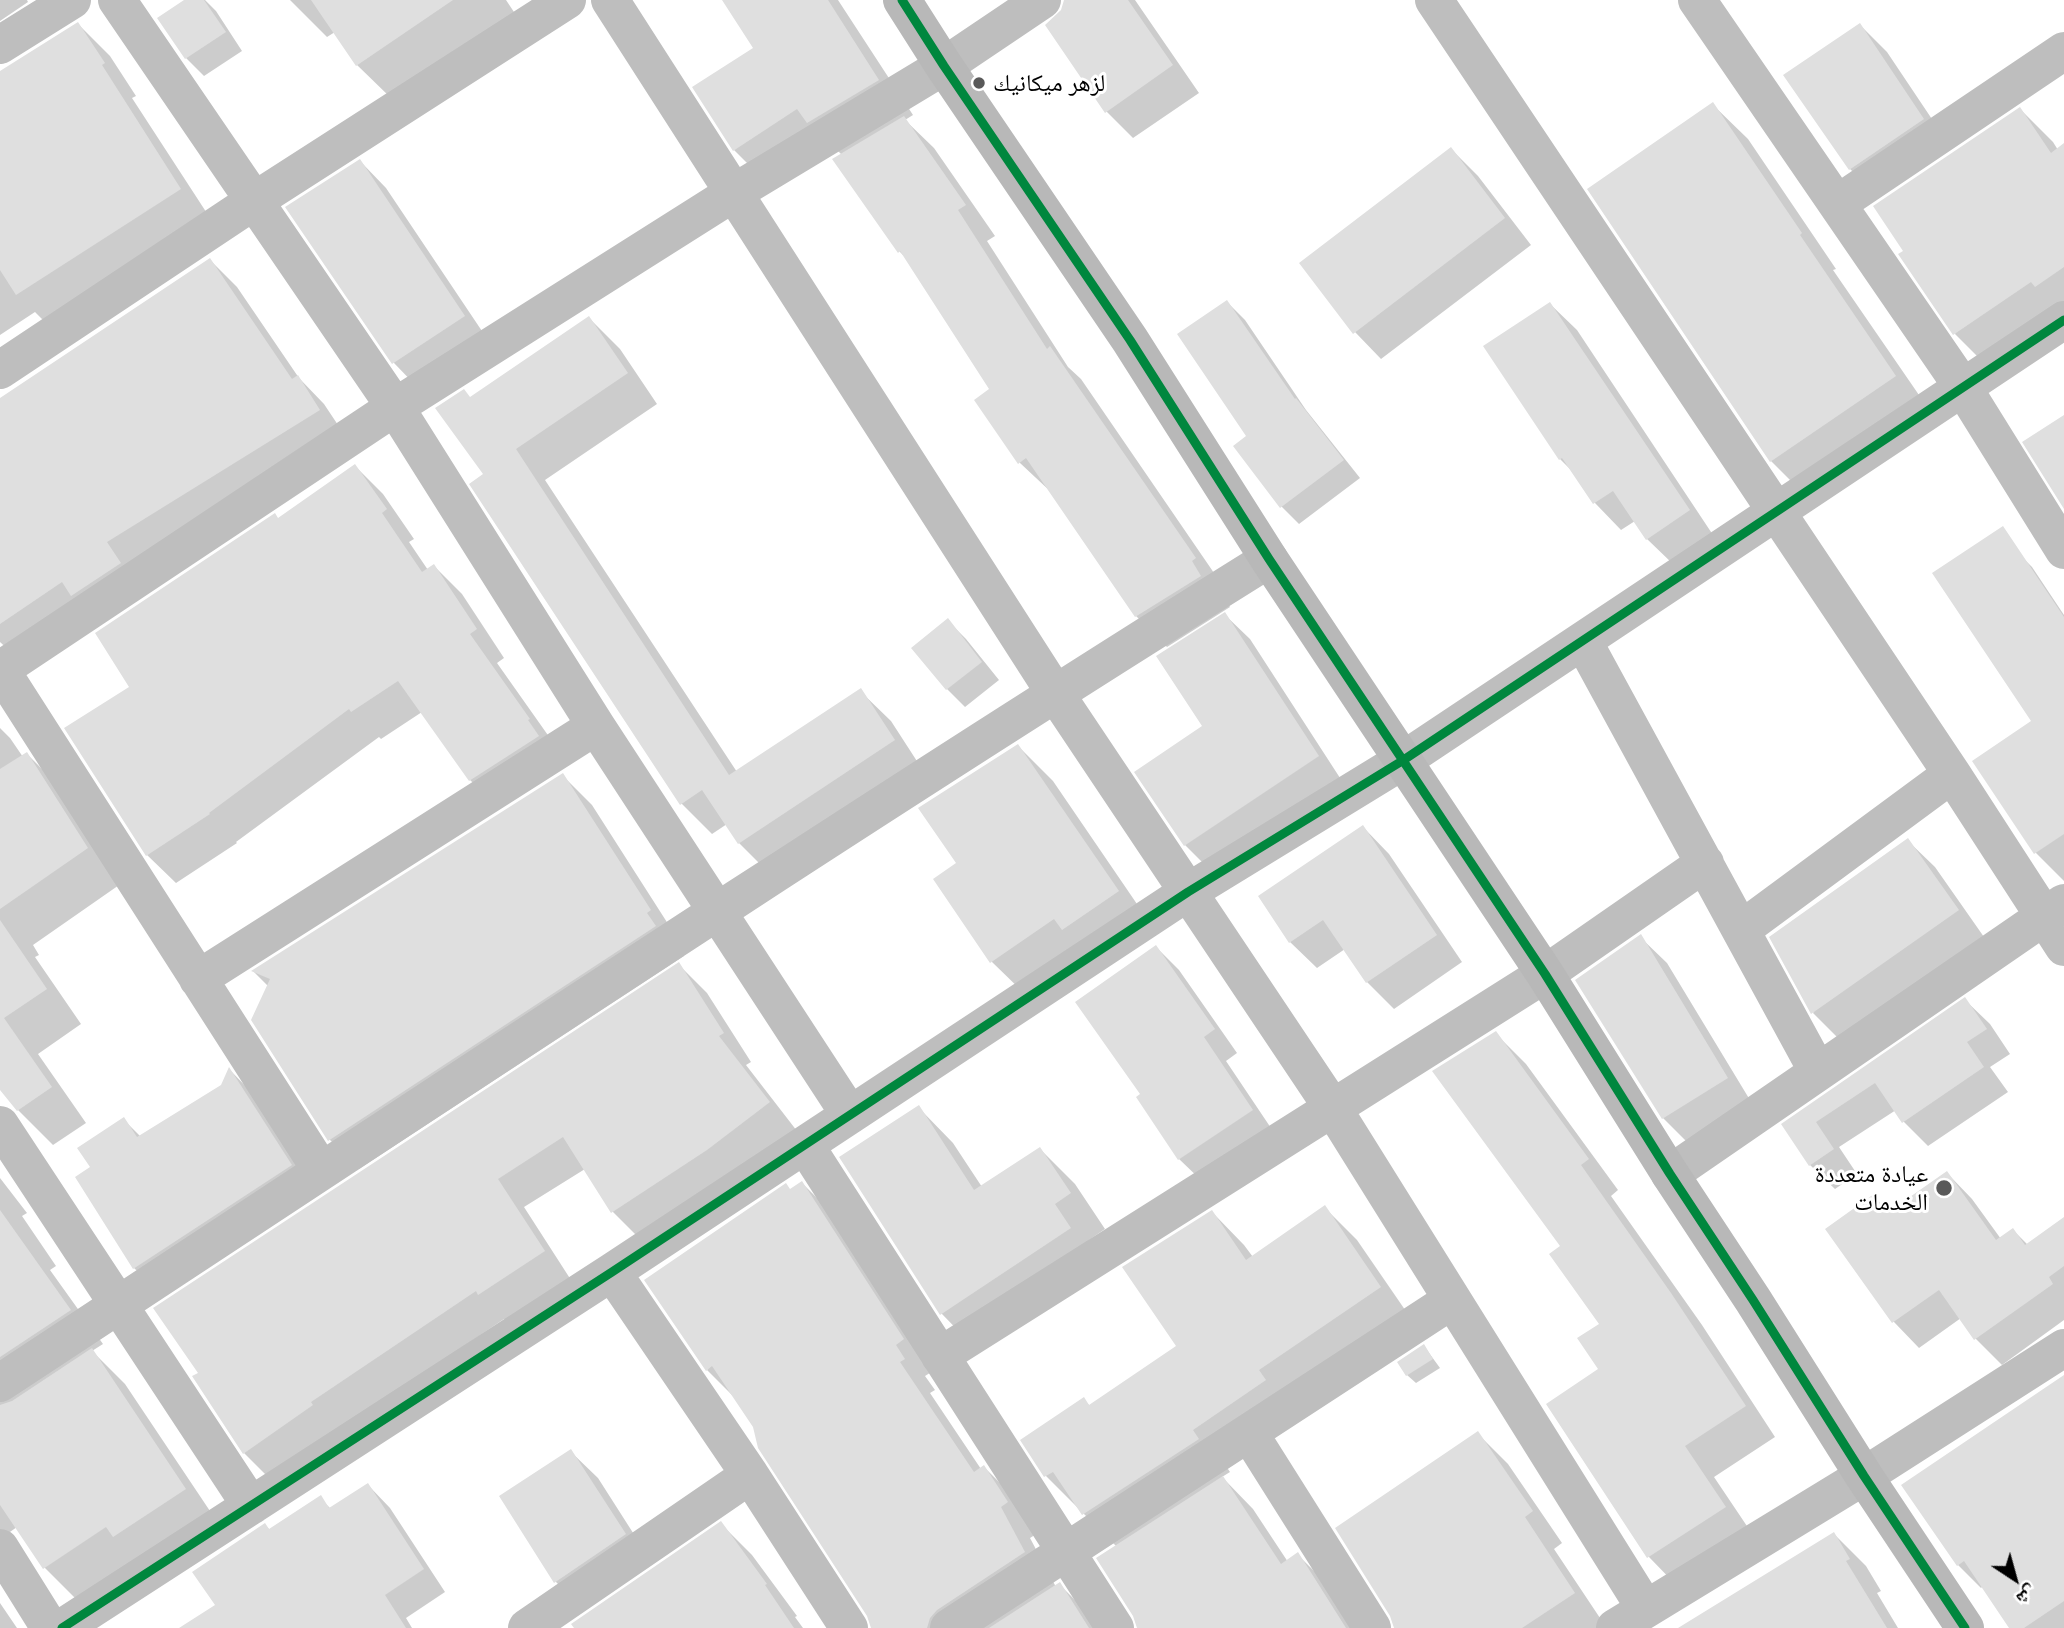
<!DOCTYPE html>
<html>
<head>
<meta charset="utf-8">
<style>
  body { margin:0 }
  #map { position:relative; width:2064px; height:1628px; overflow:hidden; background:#fff; font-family:Lato,"Noto Naskh Arabic",sans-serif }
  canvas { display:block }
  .north { position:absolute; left:1980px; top:1544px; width:70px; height:70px; -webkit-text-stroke:5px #fff; paint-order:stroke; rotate:144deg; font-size:19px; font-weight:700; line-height:28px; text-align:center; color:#000 }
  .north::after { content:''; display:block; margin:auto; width:24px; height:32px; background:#000; clip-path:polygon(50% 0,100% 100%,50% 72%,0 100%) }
</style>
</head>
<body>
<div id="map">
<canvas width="2064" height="1628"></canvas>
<div class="north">ش</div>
</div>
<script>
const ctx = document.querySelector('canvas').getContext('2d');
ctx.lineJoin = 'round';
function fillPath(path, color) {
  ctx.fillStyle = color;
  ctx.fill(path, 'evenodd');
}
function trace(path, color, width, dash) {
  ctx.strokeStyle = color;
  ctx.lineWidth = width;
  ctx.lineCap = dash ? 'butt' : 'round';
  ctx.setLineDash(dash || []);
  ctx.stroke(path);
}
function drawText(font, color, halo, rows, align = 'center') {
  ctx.font = font + ' Lato,"Noto Naskh Arabic",sans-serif';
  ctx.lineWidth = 6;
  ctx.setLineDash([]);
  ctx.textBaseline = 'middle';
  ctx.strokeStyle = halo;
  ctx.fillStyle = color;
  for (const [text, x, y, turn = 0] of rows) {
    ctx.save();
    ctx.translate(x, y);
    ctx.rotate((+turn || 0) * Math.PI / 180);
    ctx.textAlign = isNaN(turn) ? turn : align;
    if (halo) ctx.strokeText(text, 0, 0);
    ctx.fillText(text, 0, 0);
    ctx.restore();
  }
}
fillPath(new Path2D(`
  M0 0H27L28 2 0 21Z
  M187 0H205L216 11 242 51 204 76 186 58 160 18Z
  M290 0H506L516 15 392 99 357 65 335 32 327 37Z
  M724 0H838L913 115 905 120 934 148 995 236 987 241 1068 367 1081 379 1225 589 1221 592 1230 607 1167 647 1136 616 1051 492 1020 463 991 390 907 259 899 251 842 155 831 144 769 185 734 150 755 48Z
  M1065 0H1135L1199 93 1133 138 1106 111 1063 11Z
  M78 24 110 56 136 96 132 98 212 221 49 326 35 312 0 335V74Z
  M1860 25 1887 52 1950 146 1877 195 1850 169Z
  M1713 105 1748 139 1836 269 1833 270 1930 411 1806 496 1771 461Z
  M2020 109 2053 142 2058 150 2064 146V315L1988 367 1955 334Z
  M1451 149 1478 176 1531 245 1381 359 1355 332Z
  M360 161 386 188 490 343 420 390 394 363Z
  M210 260 237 287 299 378 324 404 346 437 16 657 0 642V400Z
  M1227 302 1245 320 1306 410 1360 478 1299 524 1281 506 1249 436Z
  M1550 304 1577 330 1715 538 1674 565 1647 539 1635 521 1621 530 1595 503 1574 473 1560 459Z
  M589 318 620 349 657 404 545 480 737 772 860 691 891 721 924 772 770 874 739 843 727 824 712 834 681 803 486 475Z
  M355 466 383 494 414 539 409 542 428 570 434 566 462 594 504 658 497 663 557 748 499 808 470 780 422 712 381 739 379 737 236 842 237 843 176 883 147 855 132 687 278 519Z
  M1997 532 2032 567 2064 615V881L2036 853 2033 722Z
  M1225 615 1250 639 1342 781 1210 870 1185 845 1136 772 1205 726Z
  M948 621 966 639 999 680 965 707 947 689 914 648Z
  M0 728 10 738 23 757 27 754 62 789 122 883 33 945 39 955 35 957 81 1024 38 1054 86 1123 53 1145 18 1110 0 1085Z
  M1018 746 1053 781 1152 926 1027 996 992 962Z
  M562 775 592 805 679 941 684 956 359 1169 329 1139 268 986 254 972Z
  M1363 827 1389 854 1462 962 1394 1009 1367 982 1345 949 1317 968 1290 942Z
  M1908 841 1935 867 1984 937 1839 1039 1813 1013Z
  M1640 937 1667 963 1753 1105 1690 1145 1663 1118Z
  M1156 947 1179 970 1237 1053 1226 1061 1275 1134 1203 1182 1179 1159 1142 1095Z
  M679 965 707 993 751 1062 746 1065 797 1131 641 1240 613 1212 585 1169 524 1207 571 1280 508 1322 504 1319 338 1431 272 1481 244 1453Z
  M1965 1000 1990 1024 2010 1054 1990 1067 2008 1092 1928 1146 1904 1122 1896 1110 1839 1147 1857 1174 1835 1189 1810 1165 1783 1125Z
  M1495 1033 1526 1064 1618 1190 1611 1196 1702 1325 1775 1437 1714 1477 1755 1538 1679 1588 1649 1557 1548 1404 1600 1370 1601 1325 1563 1246Z
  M230 1070 254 1095 315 1190 160 1293 134 1268 77 1177 92 1168 124 1120 141 1137 222 1086Z
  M919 1108 953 1143 982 1187 1040 1149 1075 1184 1105 1229 1089 1240 976 1349 942 1314 841 1158Z
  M1947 1173 1972 1199 2001 1239 2013 1230 2028 1245 2064 1220V1320L2002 1365 1976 1339 1961 1318 1919 1348 1894 1322 1827 1230 1873 1196 1890 1213Z
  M0 1178 27 1213 22 1216 56 1266 50 1270 103 1344 92 1351 125 1384 218 1523 78 1601 45 1568 17 1527 0 1539Z
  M802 1183 833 1214 933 1371 925 1376 935 1390 930 1393 981 1469 984 1467 1015 1498 1038 1533 1030 1538 1056 1587 1059 1584 1090 1615 1098 1628H872L869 1615 754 1426 736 1399 707 1370 791 1191Z
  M1325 1208 1357 1240 1412 1320 1224 1463 1230 1472 1222 1477 1253 1509 1288 1562 1298 1555 1329 1586 1356 1628H1139L1117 1547 1046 1476 1023 1441 1083 1399 1090 1406 1178 1346 1212 1212 1244 1245 1253 1257Z
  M1424 1346 1440 1368 1416 1383 1407 1375Z
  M2064 1394V1628H2011L1983 1586 1981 1588 1958 1565Z
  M1477 1433 1508 1464 1562 1543 1554 1549 1604 1624 1599 1628H1395Z
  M571 1452 598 1478 651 1561 582 1608 556 1582Z
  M368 1485 390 1508 445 1592 406 1618 412 1628H183L218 1606 265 1525 270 1530 320 1498 331 1509Z
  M721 1524 752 1555 797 1616 795 1617 803 1628H576Z
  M1834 1534 1866 1566 1881 1591 1877 1593 1898 1628H1681Z
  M0 1603 17 1628H0Z`), '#0003');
fillPath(new Path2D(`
  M184 0H204L226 32 185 59 157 18Z
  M311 0H453L356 66Z
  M722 0H828L879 80 807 123 797 109 733 151 692 87 753 48Z
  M1064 0H1128L1173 65 1105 113 1045 25 1061 10Z
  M78 22 105 63 102 65 181 189 16 295 0 270V71Z
  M1860 23 1924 119 1849 170 1783 75Z
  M1713 102 1802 233 1800 235 1896 376 1770 462 1587 189Z
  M2020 107 2051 153 2064 143V267L2035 287 2031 282 1953 335 1898 254 1903 251 1873 206Z
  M904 116 966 205 958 210 1047 349 1050 346 1196 558 1192 561 1201 576 1135 617 1026 458 1018 464 974 400 989 389 900 251 898 253 832 159Z
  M1451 147 1505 218 1353 334 1299 263Z
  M360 159 465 316 392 364 285 207Z
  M210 258 292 379 298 375 320 410 107 542 121 563 71 596 62 582 0 624V398Z
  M1227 300 1295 399 1296 398 1344 460 1280 508 1233 446 1246 436 1177 334Z
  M1550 302 1690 510 1646 540 1613 491 1593 504 1562 458 1559 460 1483 346Z
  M589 316 628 373 516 449 729 775 861 688 895 740 738 844 702 790 680 805 469 484 483 474 435 408 464 389 470 397Z
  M2064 415V509L2022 442Z
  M355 464 387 509 382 513 422 572 434 564 477 629 470 634 530 719 528 720 539 736 469 781 398 681 351 712 349 709 209 813 210 814 146 856 64 728 129 687 95 633 275 513 278 518Z
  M2003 526 2064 617V834L2034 854 1972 761 2031 721 1932 573Z
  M1225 612 1319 756 1184 846 1134 772 1202 726 1156 656Z
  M948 618 982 662 946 690 911 648Z
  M1018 744 1119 891 1062 930 1054 919 990 963 933 879 956 863 918 808Z
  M27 752 88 848 0 909V769Z
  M563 773 651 910 647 913 656 926 328 1141 251 1020 270 979 251 971Z
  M1363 825 1437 935 1366 983 1323 920 1289 943 1258 896Z
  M1908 838 1959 910 1811 1014 1769 937Z
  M0 920 47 989 4 1018 52 1087 17 1111 0 1090Z
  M1641 934 1728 1078 1662 1119 1575 980Z
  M1156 945 1215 1029 1204 1037 1253 1110 1178 1160 1136 1097 1140 1094 1075 1002Z
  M679 962 724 1033 719 1036 770 1102 707 1150 611 1213 563 1137 498 1179 545 1251 478 1295 476 1291 311 1402 313 1405 243 1454 192 1376 198 1373 153 1308Z
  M1965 997 1987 1029 1967 1042 1984 1067 1902 1123 1875 1083 1816 1122 1834 1149 1809 1166 1781 1124Z
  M1496 1031 1589 1159 1581 1165 1671 1293 1746 1406 1685 1446 1726 1507 1647 1558 1546 1404 1598 1369 1577 1338 1599 1324 1549 1254 1560 1246 1432 1071Z
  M229 1067 292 1165 133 1269 75 1177 90 1167 77 1148 124 1117 137 1137 221 1085Z
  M919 1105 974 1190 1040 1147 1071 1193 1055 1204 1071 1228 940 1315 839 1157Z
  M1947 1171 1996 1240 2013 1228 2025 1245 2064 1217V1266L2049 1277 2053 1284 1974 1340 1939 1290 1892 1323 1825 1229 1874 1194 1887 1213Z
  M802 1181 904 1339 896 1345 905 1359 900 1362 974 1472 984 1465 1008 1502 1001 1507 1025 1552 937 1610 930 1618 927 1628H871L867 1616 758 1448 753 1427 712 1366 706 1371 644 1280 786 1183 790 1189Z
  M1325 1205 1381 1287 1259 1370 1266 1380 1193 1430 1199 1439 1082 1515 1053 1472 1044 1477 1020 1440 1084 1397 1089 1405 1176 1346 1122 1267 1212 1210 1246 1260Z
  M0 1210 71 1310 0 1357Z
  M1424 1344 1433 1359 1406 1376 1397 1362Z
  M92 1348 186 1489 113 1537 106 1527 43 1569 0 1505V1405L12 1401Z
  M2064 1375V1601L2024 1628H2009L1964 1561 1957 1566 1901 1485Z
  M1478 1431 1533 1511 1525 1517 1575 1593 1522 1628H1394L1390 1616 1335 1528Z
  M571 1449 626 1534 554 1583 499 1496Z
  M1223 1476 1281 1564 1298 1552 1346 1628H1137L1133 1616 1096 1558Z
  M368 1483 424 1569 385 1595 406 1628H179L215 1605 192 1572 265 1523 269 1529 321 1495 329 1508Z
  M721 1521 767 1584 765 1585 794 1628H574L571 1624Z
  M1834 1532 1850 1559 1846 1561 1887 1628H1678Z
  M1060 1582 1089 1628H989Z`), '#dfdfdf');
trace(new Path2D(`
  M117 0 395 407 596 726 850 1115
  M610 0 1055 693 1332 1107 1645 1608
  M1434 0 1952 774 2064 947
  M1697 0 1962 386 2064 550
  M0 45 72 0
  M1837 204 2064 51
  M0 370 254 201 567 0
  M1583 641 1818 1072
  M0 669 321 1170
  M0 670 395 407 735 192 944 66 1042 0
  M1742 929 1952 774
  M198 979 596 726
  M0 1125 251 1506
  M805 1145 1115 1628
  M1670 1174 2064 903
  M612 1272 750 1475 849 1628
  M940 1356 1545 974 1705 863
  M0 1383C421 1106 841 826 1269 559
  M1249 1433 1372 1628
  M0 1548 50 1628
  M62 1628 612 1272 1188 892 1402 761 2064 320
  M527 1628 750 1475
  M949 1628 1452 1300
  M1615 1628 1864 1476 2064 1348`), '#bebebe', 38);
trace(new Path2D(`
  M902 0 944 66 1130 340 1269 559 1545 974 1670 1174 1753 1300 1864 1476 1965 1628`), '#b8b8b8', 38);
trace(new Path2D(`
  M902 0 944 66 1130 340 1269 559 1545 974 1670 1174 1753 1300 1864 1476 1965 1628
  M62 1628 612 1272 1188 892 1402 761 2064 320`), '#00873e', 9);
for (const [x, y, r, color] of [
  [979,83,7,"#595959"],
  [1944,1188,9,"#595959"]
]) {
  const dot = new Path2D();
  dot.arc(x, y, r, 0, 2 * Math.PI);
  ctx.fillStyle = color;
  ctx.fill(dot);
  trace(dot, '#fff', 2.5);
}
drawText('24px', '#000', '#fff', [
  ["لزهر ميكانيك",993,83],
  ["عيادة متعددة",1928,1174,"right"],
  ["الخدمات",1928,1202,"right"]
], 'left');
</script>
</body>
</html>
